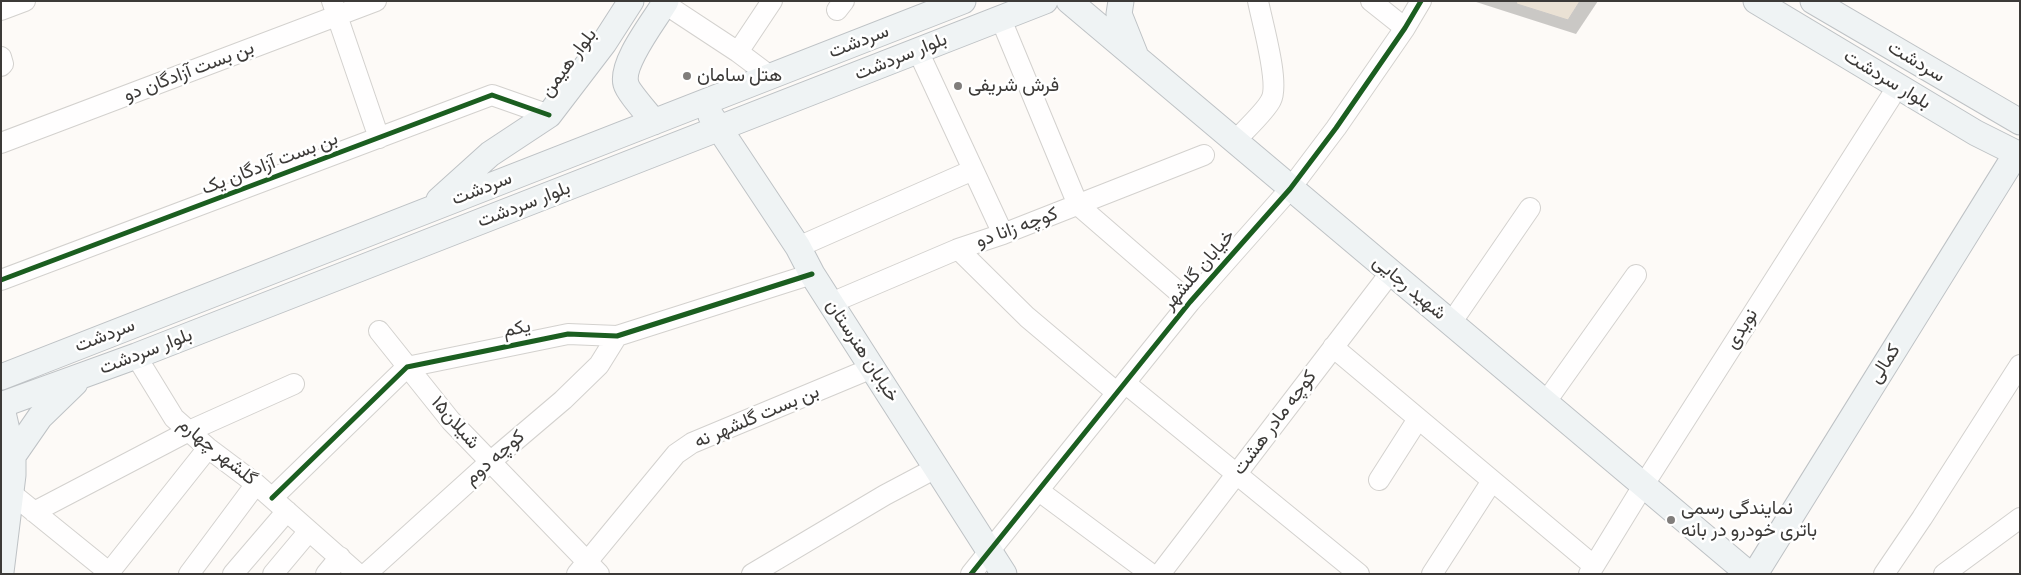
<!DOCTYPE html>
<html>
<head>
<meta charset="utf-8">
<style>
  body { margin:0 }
  #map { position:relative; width:2021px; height:575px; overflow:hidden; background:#fdfaf7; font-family:Signika,sans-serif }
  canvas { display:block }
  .frame { position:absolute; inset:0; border:2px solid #3c3a38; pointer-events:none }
</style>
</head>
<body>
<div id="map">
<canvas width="2021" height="575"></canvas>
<div class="frame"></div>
</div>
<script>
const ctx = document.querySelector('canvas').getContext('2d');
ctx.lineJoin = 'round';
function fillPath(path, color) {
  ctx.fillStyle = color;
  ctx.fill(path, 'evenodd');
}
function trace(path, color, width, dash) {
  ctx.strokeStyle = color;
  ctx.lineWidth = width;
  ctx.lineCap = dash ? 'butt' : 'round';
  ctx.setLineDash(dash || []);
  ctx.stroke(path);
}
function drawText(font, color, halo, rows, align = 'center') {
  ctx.font = font + ' Signika,Vazirmatn,sans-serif';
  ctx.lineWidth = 5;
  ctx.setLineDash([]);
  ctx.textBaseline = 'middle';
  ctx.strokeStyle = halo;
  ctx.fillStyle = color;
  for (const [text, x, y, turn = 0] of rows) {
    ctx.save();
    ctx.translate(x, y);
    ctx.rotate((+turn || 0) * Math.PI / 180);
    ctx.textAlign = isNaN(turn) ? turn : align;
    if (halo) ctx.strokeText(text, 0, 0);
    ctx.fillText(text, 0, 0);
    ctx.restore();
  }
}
fillPath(new Path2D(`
  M1473 1H1598L1576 34Z`), '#0003');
const building = new Path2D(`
  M1517 1H1580L1568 20 1517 4Z`);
fillPath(building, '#eae1d4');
trace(building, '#c9c7c5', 1);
const minor = new Path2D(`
  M332 1 379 138
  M1371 1 1405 28
  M665 4 738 52 770 76
  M1 10 25 1
  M837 10 844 1
  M1000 17 1078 205 1190 302
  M918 51 1003 234
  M738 52 772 1
  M1 57 3 64 1 66
  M1235 141C1244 131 1266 111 1271 100 1280 83 1262 22 1258 1
  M1 143 376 1
  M798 247 973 170
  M958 249 1027 317 1116 392
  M1 280 492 95 549 115
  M831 303 958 249 1003 234 1204 155
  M1451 323 1530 208
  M379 331 451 421 599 574
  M1333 347 1594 566
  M136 356 174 418 208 448 256 484 358 574
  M1125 383 1359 574
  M1545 403 1636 275
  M1379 480 1418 419
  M1039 491 1151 574
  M11 493 111 574
  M272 498 407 367 568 334 617 336 812 274
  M34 512 189 431 294 384
  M108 574 208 448
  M189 574 256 484
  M233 574 287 511
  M273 574 309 531
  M326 574 340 557
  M366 574 490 462 563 400 599 365 617 336
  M577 574 676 454 692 443 872 368
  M752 574 885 495 936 468
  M971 574 1190 302 1290 189 1336 128 1405 28 1421 1
  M1160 574 1391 272
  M1432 574 1492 481
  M1589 574 1643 486 1898 86
  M1884 574 1922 518 2020 365
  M1944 574 2020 518`);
const major = new Path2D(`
  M1069 1 1749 574
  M1121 1 1119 14 1135 54
  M1756 1 1976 133 2020 155
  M1813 1 2020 122
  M711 116 798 247 812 274 1004 574
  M654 122C648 114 628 92 626 84 620 63 655 20 666 1
  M439 200 490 154 549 115 604 43 631 1
  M1 377 963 1
  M1 404 13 456V475L1 572
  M1 405 136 356 1045 1
  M3 451 13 456 40 417 75 383
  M1755 574 2016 154`);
trace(minor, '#d3d1ce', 22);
trace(major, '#bec2c5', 27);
trace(minor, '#fffefe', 20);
trace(major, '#eff3f4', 25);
trace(new Path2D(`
  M1 280 492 95 549 115
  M272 498 407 367 568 334 617 336 812 274
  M971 574 1190 302 1290 189 1336 128 1405 28 1421 1`), '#1b5e20', 5);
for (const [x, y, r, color] of [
  [687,76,5,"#807d7b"],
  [958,86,5,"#807d7b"],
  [1671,520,5,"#807d7b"]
]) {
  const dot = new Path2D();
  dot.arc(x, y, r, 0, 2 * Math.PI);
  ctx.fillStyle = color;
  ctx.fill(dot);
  trace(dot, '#fff', 2);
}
drawText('19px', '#3c3a38', '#fff', [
  ["سردشت",859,42,-21],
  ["بلوار سردشت",901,57,-22],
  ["سردشت",1916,62,31],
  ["بلوار هیمن",569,63,-53],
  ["بن بست آزادگان دو",189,72,-21],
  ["بلوار سردشت",1887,80,31],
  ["بن بست آزادگان یک",270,164,-21],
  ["سردشت",482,189,-21],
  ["بلوار سردشت",524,205,-21],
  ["کوچه زانا دو",1017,228,-20],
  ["خیابان گلشهر",1199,270,-49],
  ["شهید رجایی",1409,288,40],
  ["یکم",517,329,-12],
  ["نویدی",1742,329,-57],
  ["سردشت",105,336,-21],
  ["خیابان هنرستان",862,351,57],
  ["بلوار سردشت",146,352,-21],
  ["کمالی",1885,364,-58],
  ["بن بست گلشهر نه",757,417,-23],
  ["شیلان۱۵",455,423,49],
  ["کوچه مادر هشت",1275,423,-53],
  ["گلشهر چهارم",217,452,39],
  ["کوچه دوم",495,458,-41]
]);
drawText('19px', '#3c3a38', '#fff', [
  ["هتل سامان",697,76],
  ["فرش شریفی",968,86],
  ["نمایندگی رسمی",1681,509],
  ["باتری خودرو در بانه",1681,531]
], 'left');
</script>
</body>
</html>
